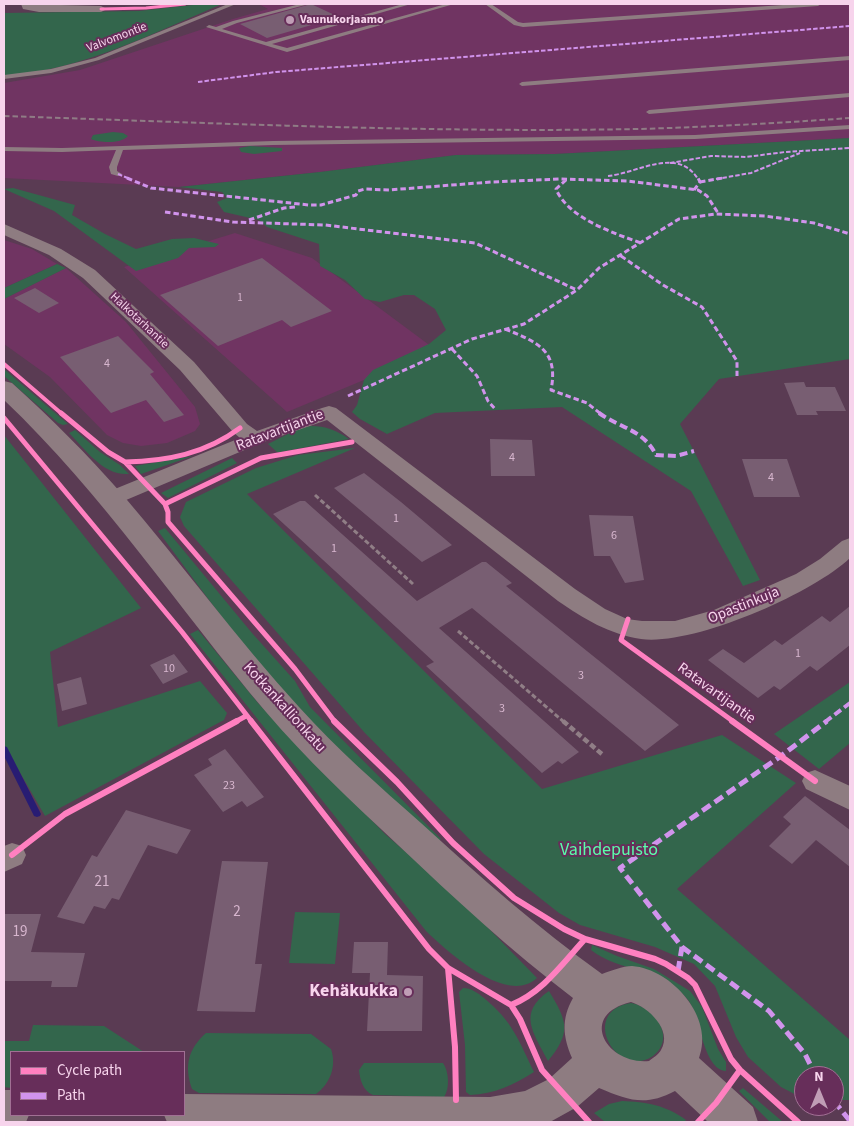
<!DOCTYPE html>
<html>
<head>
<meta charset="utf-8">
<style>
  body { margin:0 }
  #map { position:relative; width:854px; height:1126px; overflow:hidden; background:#5a3b53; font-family:"Source Sans 3",sans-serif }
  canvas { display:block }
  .frame { position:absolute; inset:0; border:5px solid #f7d4ec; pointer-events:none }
  .legend { position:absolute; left:10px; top:1051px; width:175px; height:65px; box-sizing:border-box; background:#672e5a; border:1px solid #a17094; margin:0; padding:6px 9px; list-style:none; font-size:15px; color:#f7d4ec }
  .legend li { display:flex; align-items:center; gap:10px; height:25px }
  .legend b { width:25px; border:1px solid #a17094 }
  .north { position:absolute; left:794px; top:1066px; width:50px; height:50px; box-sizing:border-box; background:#672e5a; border:1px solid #a17094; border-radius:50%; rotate:0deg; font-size:14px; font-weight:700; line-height:20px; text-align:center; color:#f7d4ec }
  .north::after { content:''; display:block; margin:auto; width:18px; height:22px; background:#c09eb6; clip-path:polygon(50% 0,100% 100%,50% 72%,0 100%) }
</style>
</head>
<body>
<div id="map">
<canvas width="854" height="1126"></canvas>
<div class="frame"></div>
<ul class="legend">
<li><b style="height:6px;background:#ff80c0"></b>Cycle path</li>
<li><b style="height:6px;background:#d193ec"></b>Path</li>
</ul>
<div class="north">N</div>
</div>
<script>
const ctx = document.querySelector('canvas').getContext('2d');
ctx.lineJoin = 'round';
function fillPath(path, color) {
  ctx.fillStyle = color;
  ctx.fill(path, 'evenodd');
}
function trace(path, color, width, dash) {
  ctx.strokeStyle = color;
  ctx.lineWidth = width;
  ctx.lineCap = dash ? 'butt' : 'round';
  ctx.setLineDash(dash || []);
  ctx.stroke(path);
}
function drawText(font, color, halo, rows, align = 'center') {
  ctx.font = font + ' "Source Sans 3",sans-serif';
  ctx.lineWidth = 4;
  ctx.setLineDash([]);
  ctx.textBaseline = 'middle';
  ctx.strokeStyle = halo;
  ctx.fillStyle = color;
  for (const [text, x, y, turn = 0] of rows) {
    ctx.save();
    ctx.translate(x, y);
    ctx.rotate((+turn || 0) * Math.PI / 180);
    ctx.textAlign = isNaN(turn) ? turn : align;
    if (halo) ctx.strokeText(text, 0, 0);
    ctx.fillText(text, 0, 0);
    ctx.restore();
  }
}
fillPath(new Path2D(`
  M259 4H850V138L555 154 456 155 320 172 179 187 4 178V83L80 70 233 19 268 9Z
  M235 233 312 258 436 350 287 412 124 267Z
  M4 240 32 249 57 264 4 288Z
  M66 268 126 322 195 407 200 424 195 431 167 443 141 446 123 443 107 435 50 377 4 344V299Z`), '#703462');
fillPath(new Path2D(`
  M202 4H222C151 34 82 70 4 76V13L139 11Z
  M113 132 123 133 128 136C121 144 100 143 91 139L93 135Z
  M850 138V359L719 379 680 424 760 580 743 586 691 491 562 407 435 413 387 434 360 419 352 412 357 405 364 380 373 370 429 344 446 330 435 309 414 295H404L380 302 365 299 345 280 320 266 319 244 267 227 259 220 224 212 217 202 227 198 222 192 179 187 320 172 456 155 555 154Z
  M250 146 282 148V151L254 154 241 152 239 148Z
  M13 188 75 205 72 215 105 234 136 249 172 239 194 238 219 244 215 247 189 248 178 258 136 271 54 211 4 189Z
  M57 264 66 268 4 299V288Z
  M4 369 68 424 63 425 58 423 4 376Z
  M311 426C326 426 336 430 349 439L280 452H277L268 444 298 429Z
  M75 430 100 452 120 465 129 474C103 476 85 449 69 433Z
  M4 435 141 608 50 652 58 727 200 681 227 713 224 720 45 816 4 745Z
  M355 448 247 494 542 789 722 735 796 783 677 889 850 1040V1100H834V1076H804V1099L781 1087 748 1057 736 1037 715 986 694 964 655 947 580 925 559 913 484 854 364 732 184 526 180 517 186 502 256 468 298 455Z
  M193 456 141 474 135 466Z
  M232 458 237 463 168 498 161 493Z
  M165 528 252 633 295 681 310 707 441 839 439 841C375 784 311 727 256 660 222 619 190 574 158 531Z
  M198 630 258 703 385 834 459 898 537 978C507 1006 448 952 426 931L190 634Z
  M850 682V743L819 769 774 734Z
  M295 912 340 913 335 964 289 963Z
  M592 945 617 956 654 969 690 991 702 1007 718 1049 726 1062V1071C703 1070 700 1015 688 1000 661 966 620 973 591 950Z
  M463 988C471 988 478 993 484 998 513 1022 518 1039 534 1072 513 1085 495 1094 470 1095L466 1092 465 1045 459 992Z
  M549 991C567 1021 572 1032 548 1061 533 1032 517 1013 549 991Z
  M631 1003C655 1007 677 1038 653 1056 617 1081 578 1011 631 1003Z
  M33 1025 104 1026 144 1052H11V1088L4 1087V1041H29Z
  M206 1033 311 1034 331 1049C337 1066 330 1084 316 1094L199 1093 192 1089C184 1066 188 1049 206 1033Z
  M364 1063H443C449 1071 450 1089 444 1097L373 1095C363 1091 360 1080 359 1070Z
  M743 1088 783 1122H770L739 1091Z
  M622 1101C646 1102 666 1105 686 1120L684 1122H605L594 1113 609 1104Z`), '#33664c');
fillPath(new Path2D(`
  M4 746 7 747 40 812 41 814 40 816 37 817 34 816 4 756Z`), '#281c73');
fillPath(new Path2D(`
  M311 4 339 17 267 38 240 24Z
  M262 258 332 311 291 327 282 320 218 346 160 295Z
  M35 288 59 303 39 313 14 298Z
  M118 336 154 372 150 374 184 415 164 422 146 400 111 413 60 357Z
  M804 382 806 387H835L846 411H816L818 415H797L784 383Z
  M490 439 532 440 535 476H491Z
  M742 459H787L800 497H754Z
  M364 473 401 502 452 545 422 562 334 488Z
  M300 501H305L417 601 482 562H486L512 583 506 586 679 725 645 751 472 608 439 628 579 752 562 764 558 761 542 773 426 666 434 662 273 514Z
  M589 515 633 516 644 580 625 583 610 556H594Z
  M850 606V645L817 671 810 666 780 690 774 686 758 698 708 660 723 649 744 663 775 640 782 645 822 616 830 622Z
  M174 654 188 672 163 684 150 665Z
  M81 677 87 704 62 711 57 684Z
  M225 749 264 797 247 807 242 801 223 812 194 775 212 765 208 759Z
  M805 796 850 830V867L816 840 792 864 769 846 791 824 783 817Z
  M126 810 191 830 177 854 148 845 119 900 112 898 105 909 94 906 84 924 57 917 92 855 97 857Z
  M222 861 268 862 255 964H262L255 1012 197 1011Z
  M4 914H41L31 952 85 953 77 987H51L52 981H4Z
  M354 942H388L387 975 423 976 422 1031H367L370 973H352Z`), '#785e72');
trace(new Path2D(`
  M315 495 413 584
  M458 631 564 722`), '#907e86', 3, [5, 2.5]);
trace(new Path2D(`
  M563 721 603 755`), '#907e86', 4.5, [6, 3]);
fillPath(new Path2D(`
  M228 4H236L99 60 51 73 4 79V75L51 69 95 58Z
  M300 4H309L237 23 222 29 266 42 403 4H411L272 44 287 48 446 4H454L287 52 206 27 209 25 216 27 233 21Z
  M485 4H491L518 22 523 23 797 4H821L818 6 523 27 514 25Z
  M850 56V60L522 86 519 84 522 82Z
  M850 93V97L649 114 646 112 649 110Z
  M850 125V129L695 139 273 145 123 150 117 167V171L122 174 118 176 111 174 109 167 116 150 62 152 4 151V147L62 148 273 141 695 135Z`), '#8e7c81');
fillPath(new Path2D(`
  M21 4 101 6 107 9 101 12H39L23 9Z
  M4 224 61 249 95 270 194 362 247 424 257 431 322 408 329 406 336 408 575 589 605 609 627 619 642 621H675L714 610 796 574 820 559 842 541 850 538V558C812 594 693 646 641 639 609 634 584 619 558 601L327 420 261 443 119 503 112 505 105 503 101 498 105 493 240 438 233 432 180 370 83 278 49 255 4 235Z
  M815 770 850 786V810L806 789 802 781 806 773Z
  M12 843 22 846 26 855 22 864 4 872V846Z`), '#8e7c81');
fillPath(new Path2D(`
  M4 381 12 383C51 418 87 454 122 494 182 564 237 639 299 707 337 749 379 786 421 823 479 876 538 928 602 974 610 971 623 966 632 966 672 969 715 1018 699 1058L753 1107 758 1122H708L675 1091C645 1107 628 1100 599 1088L577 1107 550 1122H167L164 1115H184V1094L490 1097 525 1091 549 1079 572 1058C563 1037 561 1019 573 998 511 951 454 898 398 845 352 802 306 759 266 712 178 608 103 494 4 400ZM631 1002C648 1007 673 1030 661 1050 659 1054 653 1058 649 1061 607 1065 577 1015 631 1002Z
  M4 1090H11V1115H29L26 1122H4Z`), '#8e7c81');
trace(new Path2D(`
  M4 116C215 123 426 133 638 129 709 127 779 123 850 118`), '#8f7c85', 2, [5.5, 3]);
trace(new Path2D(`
  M198 82 276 72 850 26
  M670 163 711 156 746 157 785 152 850 148
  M118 174 130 179
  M608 176C638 173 677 146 698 179
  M716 179 751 173 800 153`), '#d193ec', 2, [4.5, 2]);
trace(new Path2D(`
  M127 178 151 188 309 205H321L356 195 358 191 365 189 389 190 491 182 559 179 628 181 698 190 707 196 718 213
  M566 180 556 189C568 218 613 233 641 243
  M700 182 723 178
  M694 190 700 182 698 178
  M165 212 233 222 325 225 475 243 577 290
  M249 220 284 208 295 207
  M621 256 663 285 702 307 737 361V376
  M505 329C537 342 559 350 551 390L587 403 601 414
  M452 349 477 376 488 401 496 410
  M348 396 472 339 524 324 577 290 599 268 679 219 716 214 765 216 814 223 850 234`), '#d193ec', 3, [5.5, 3]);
trace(new Path2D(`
  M599 413C620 428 644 430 656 455L676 456 694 451
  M825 722 850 703`), '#d193ec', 4, [8, 4]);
trace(new Path2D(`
  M682 947 769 1011 805 1054 816 1076
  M678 971 682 947 620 868 781 756 827 721
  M834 1101 850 1121`), '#d193ec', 5, [10, 5]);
trace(new Path2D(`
  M101 9 146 8 185 4`), '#ff80c0', 3);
trace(new Path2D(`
  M4 364 62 414`), '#ff80c0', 4);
trace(new Path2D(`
  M61 413 108 452 125 462 165 504 168 512V522L295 669 335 722
  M4 418 182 632 252 722
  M125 462C167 461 205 454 240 428
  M165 504 261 458 352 442
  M628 619 621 640 734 722
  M235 722 246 716`), '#ff80c0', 5);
trace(new Path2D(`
  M251 721 429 949 448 968 511 1005 520 1019 542 1070 589 1122
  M334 721 397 782 453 843 514 898 564 929 585 939 655 959 666 964 688 978 695 985 731 1059 740 1070 798 1122
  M732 721 815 781
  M12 855 65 814 237 721
  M448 968 455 1047 456 1100
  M511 1005C543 992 562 964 585 939
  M698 1122 716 1103 740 1070`), '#ff80c0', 6);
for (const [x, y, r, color] of [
  [290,20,5,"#c09eb6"],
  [408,992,5,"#c09eb6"]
]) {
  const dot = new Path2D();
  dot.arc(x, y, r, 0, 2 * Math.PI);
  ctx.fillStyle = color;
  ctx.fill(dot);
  trace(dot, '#672e5a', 2);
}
drawText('11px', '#d7b6ce', null, [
  ["1",240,299]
]);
drawText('bold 12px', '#f7d4ec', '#672e5a', [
  ["Vaunukorjaamo",300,20]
], 'left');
drawText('12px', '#f7d4ec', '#672e5a', [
  ["Valvomontie",117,38,-21],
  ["Halkotarhantie",139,321,43]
]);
drawText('12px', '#d7b6ce', null, [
  ["4",107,364],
  ["4",512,458],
  ["4",771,478],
  ["1",396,519],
  ["6",614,536],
  ["1",334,549],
  ["1",798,654],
  ["10",169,669],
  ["3",581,676],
  ["3",502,709],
  ["23",229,786]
]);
drawText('15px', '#f7d4ec', '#672e5a', [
  ["Ratavartijantie",280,431,-21],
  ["Opastinkuja",744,606,-22],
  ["Ratavartijantie",716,694,36],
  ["Kotkankallionkatu",284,708,48]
]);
drawText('15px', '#d7b6ce', null, [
  ["21",102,883],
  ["2",237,913],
  ["19",20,933]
]);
drawText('18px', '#5afdaa', '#672e5a', [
  ["Vaihdepuisto",609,851]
]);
drawText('bold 18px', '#f7d4ec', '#672e5a', [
  ["Kehäkukka",398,992]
], 'right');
</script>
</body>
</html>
